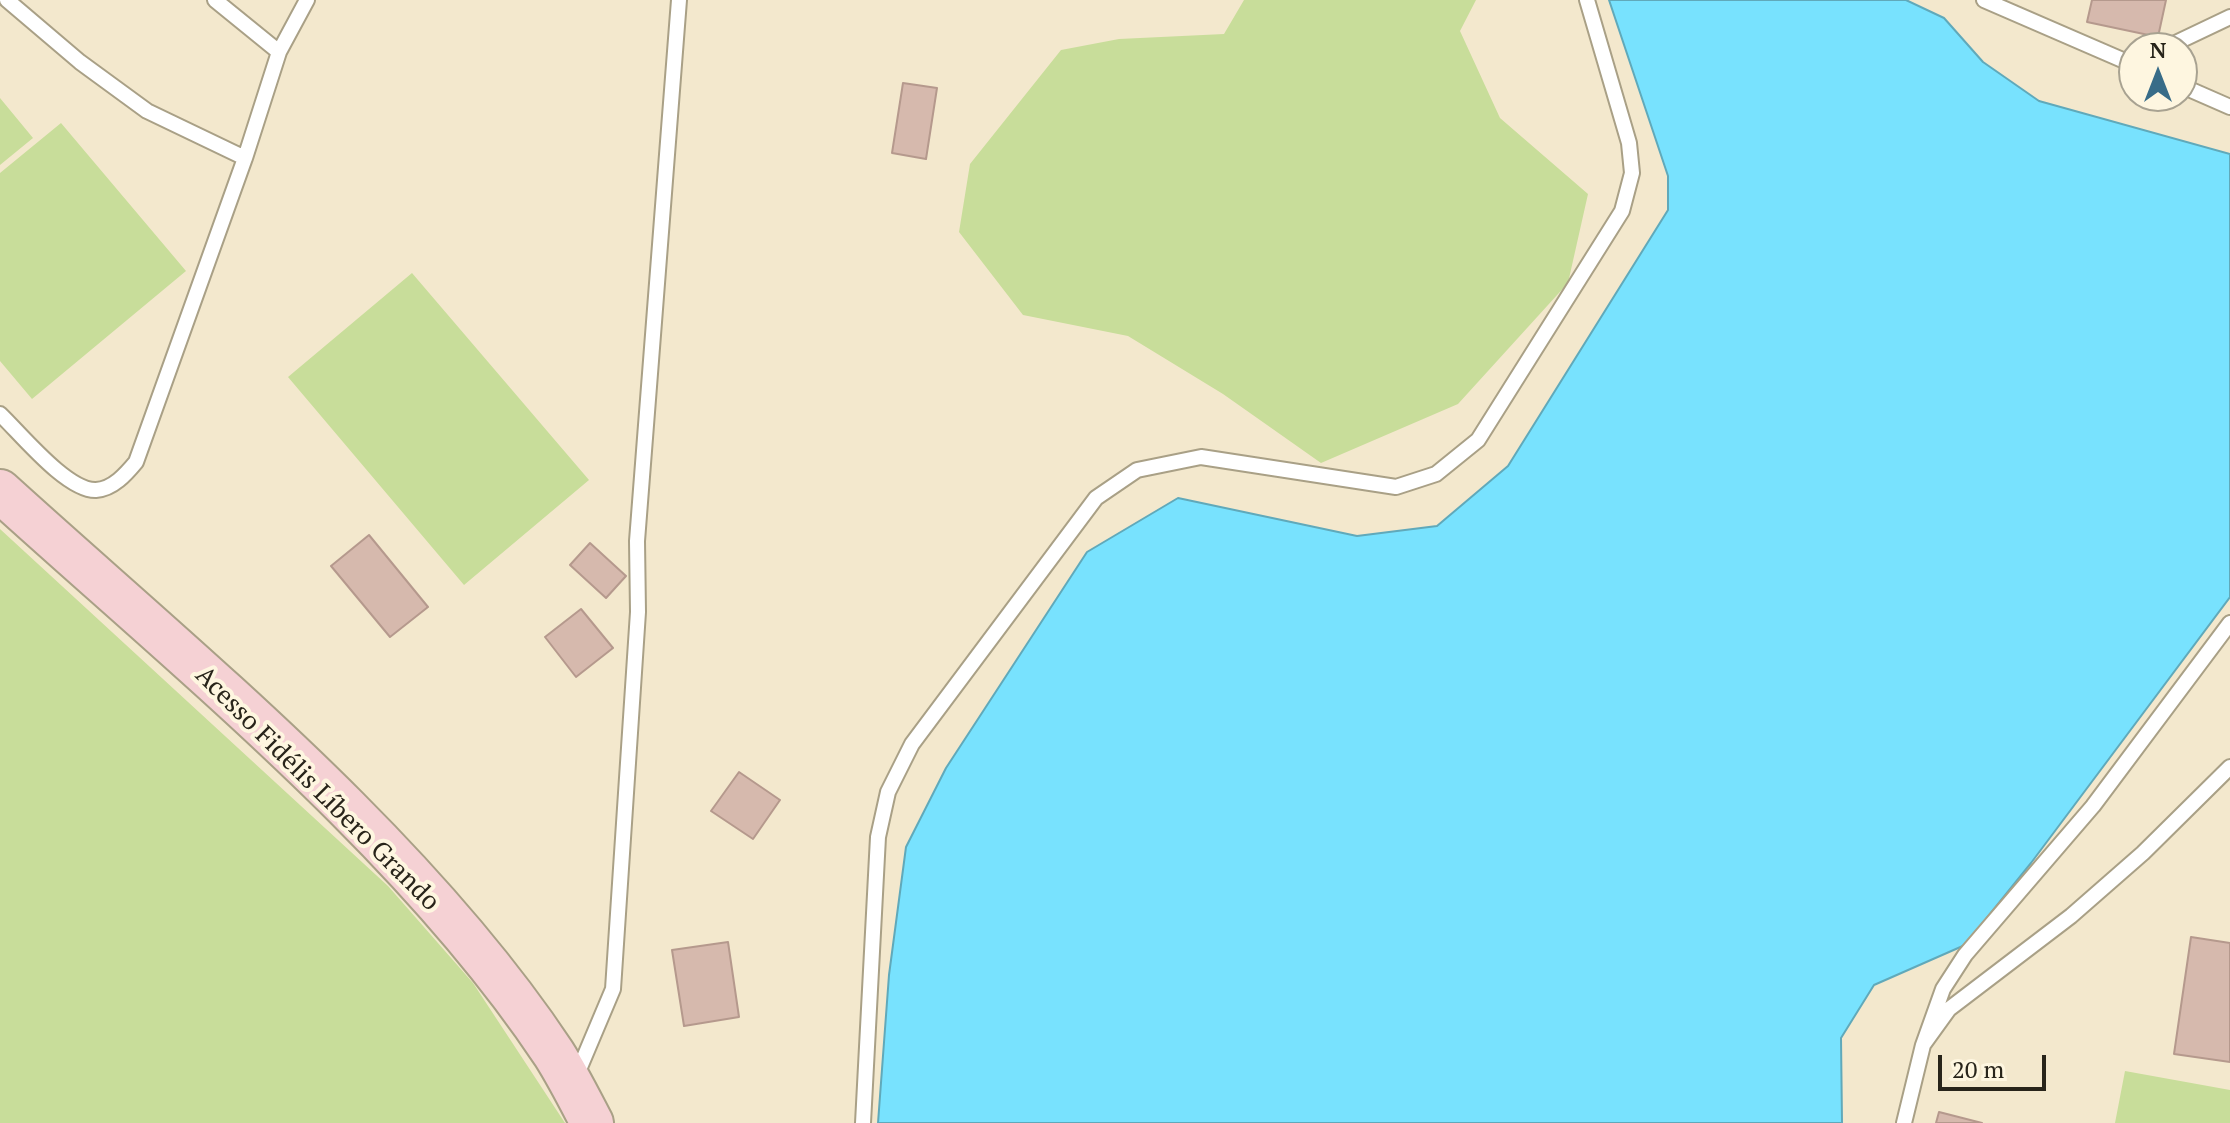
<!DOCTYPE html>
<html>
<head>
<meta charset="utf-8">
<style>
  body { margin:0 }
  #map { position:relative; width:2230px; height:1123px; overflow:hidden; background:#f3e8cd; font-family:"PT Serif",serif }
  canvas { display:block }
  .north { position:absolute; left:2118px; top:32px; width:80px; height:80px; box-sizing:border-box; background:#fef6e0; border:2px solid #a8a291; border-radius:50%; rotate:0deg; font-size:22px; font-weight:700; line-height:32px; text-align:center; color:#28241a }
  .north::after { content:''; display:block; margin:auto; width:28px; height:36px; background:#386c88; clip-path:polygon(50% 0,100% 100%,50% 72%,0 100%) }
  .scale { position:absolute; left:1938px; top:1055px; width:108px; height:36px; box-sizing:border-box; border:4px solid #28241a; border-top:0; padding-left:10px; font-size:24px; line-height:28px; white-space:nowrap; color:#28241a; -webkit-text-stroke:6px #fef6e0; paint-order:stroke }
</style>
</head>
<body>
<div id="map">
<canvas width="2230" height="1123"></canvas>
<div class="north">N</div>
<div class="scale">20 m</div>
</div>
<script>
const ctx = document.querySelector('canvas').getContext('2d');
ctx.lineJoin = 'round';
function fillPath(path, color) {
  ctx.fillStyle = color;
  ctx.fill(path, 'evenodd');
}
function trace(path, color, width, dash) {
  ctx.strokeStyle = color;
  ctx.lineWidth = width;
  ctx.lineCap = dash ? 'butt' : 'round';
  ctx.setLineDash(dash || []);
  ctx.stroke(path);
}
function drawText(font, color, halo, rows, align = 'center') {
  ctx.font = font + ' "PT Serif",serif';
  ctx.lineWidth = 8;
  ctx.setLineDash([]);
  ctx.textBaseline = 'middle';
  ctx.strokeStyle = halo;
  ctx.fillStyle = color;
  for (const [text, x, y, turn = 0] of rows) {
    ctx.save();
    ctx.translate(x, y);
    ctx.rotate((+turn || 0) * Math.PI / 180);
    ctx.textAlign = isNaN(turn) ? turn : align;
    if (halo) ctx.strokeText(text, 0, 0);
    ctx.fillText(text, 0, 0);
    ctx.restore();
  }
}
fillPath(new Path2D(`
  M1244 0H1476L1460 31 1500 118 1588 194 1568 283 1458 404 1321 463 1223 394 1128 336 1023 315 959 232 970 164 1061 50 1119 39 1224 34Z
  M0 98 33 138 0 165Z
  M61 123 186 271 32 399 0 361V173Z
  M412 273 589 480 464 585 288 377Z
  M0 529 388 886 473 983 565 1123H0Z
  M2125 1071 2230 1090V1123H2115Z`), '#c8dd9a');
const water = new Path2D(`
  M1609 0H1906L1944 18 1983 62 2039 101 2230 154V597L2031 863 1965 945 1874 985 1841 1038 1842 1123H878L889 975 906 847 946 768 1087 552 1178 498 1357 536 1437 526 1508 466 1668 210V176Z`);
fillPath(water, '#78e2fe');
trace(water, '#60a9ba', 2);
const building = new Path2D(`
  M2092 0H2166L2158 37 2087 22Z
  M903 83 937 88 926 159 892 153Z
  M369 535 428 607 390 637 331 566Z
  M590 543 626 576 606 598 570 565Z
  M581 609 613 648 576 677 545 637Z
  M739 772 780 800 753 839 711 811Z
  M2191 937 2230 943V1062L2174 1054Z
  M728 942 739 1017 684 1026 672 950Z
  M1939 1112 1982 1123H1936Z`);
fillPath(building, '#d6b9ad');
trace(building, '#b5998d', 2);
const lane = new Path2D(`
  M7 0 80 62 147 111 245 158 279 52 307 0
  M215 0 279 52
  M1984 0 2134 65
  M2165 48 2230 17
  M2182 86 2230 107
  M0 414C21 434 67 491 96 490 113 489 126 474 136 462L245 158
  M1923 1045 1943 989 1965 955 2093 806 2230 623
  M575 1079 613 989 638 612 637 541 679 0
  M863 1123 878 837 888 792 912 744 1096 498 1137 470 1201 457 1396 487 1436 474 1478 440 1622 211 1632 173 1629 143 1587 0
  M1904 1123 1923 1045 1949 1009 2071 916 2143 853 2230 767`);
const secondary = new Path2D(`
  M0 491C187 661 414 843 554 1054 568 1076 580 1100 592 1123`);
trace(lane, '#a9a086', 18);
trace(secondary, '#a9a086', 46);
trace(lane, '#fff', 14);
trace(secondary, '#f5d1d4', 42);
drawText('26px', '#28241a', '#fef6e0', [
  ["Acesso Fidélis Líbero Grando",317,789,45]
]);
</script>
</body>
</html>
